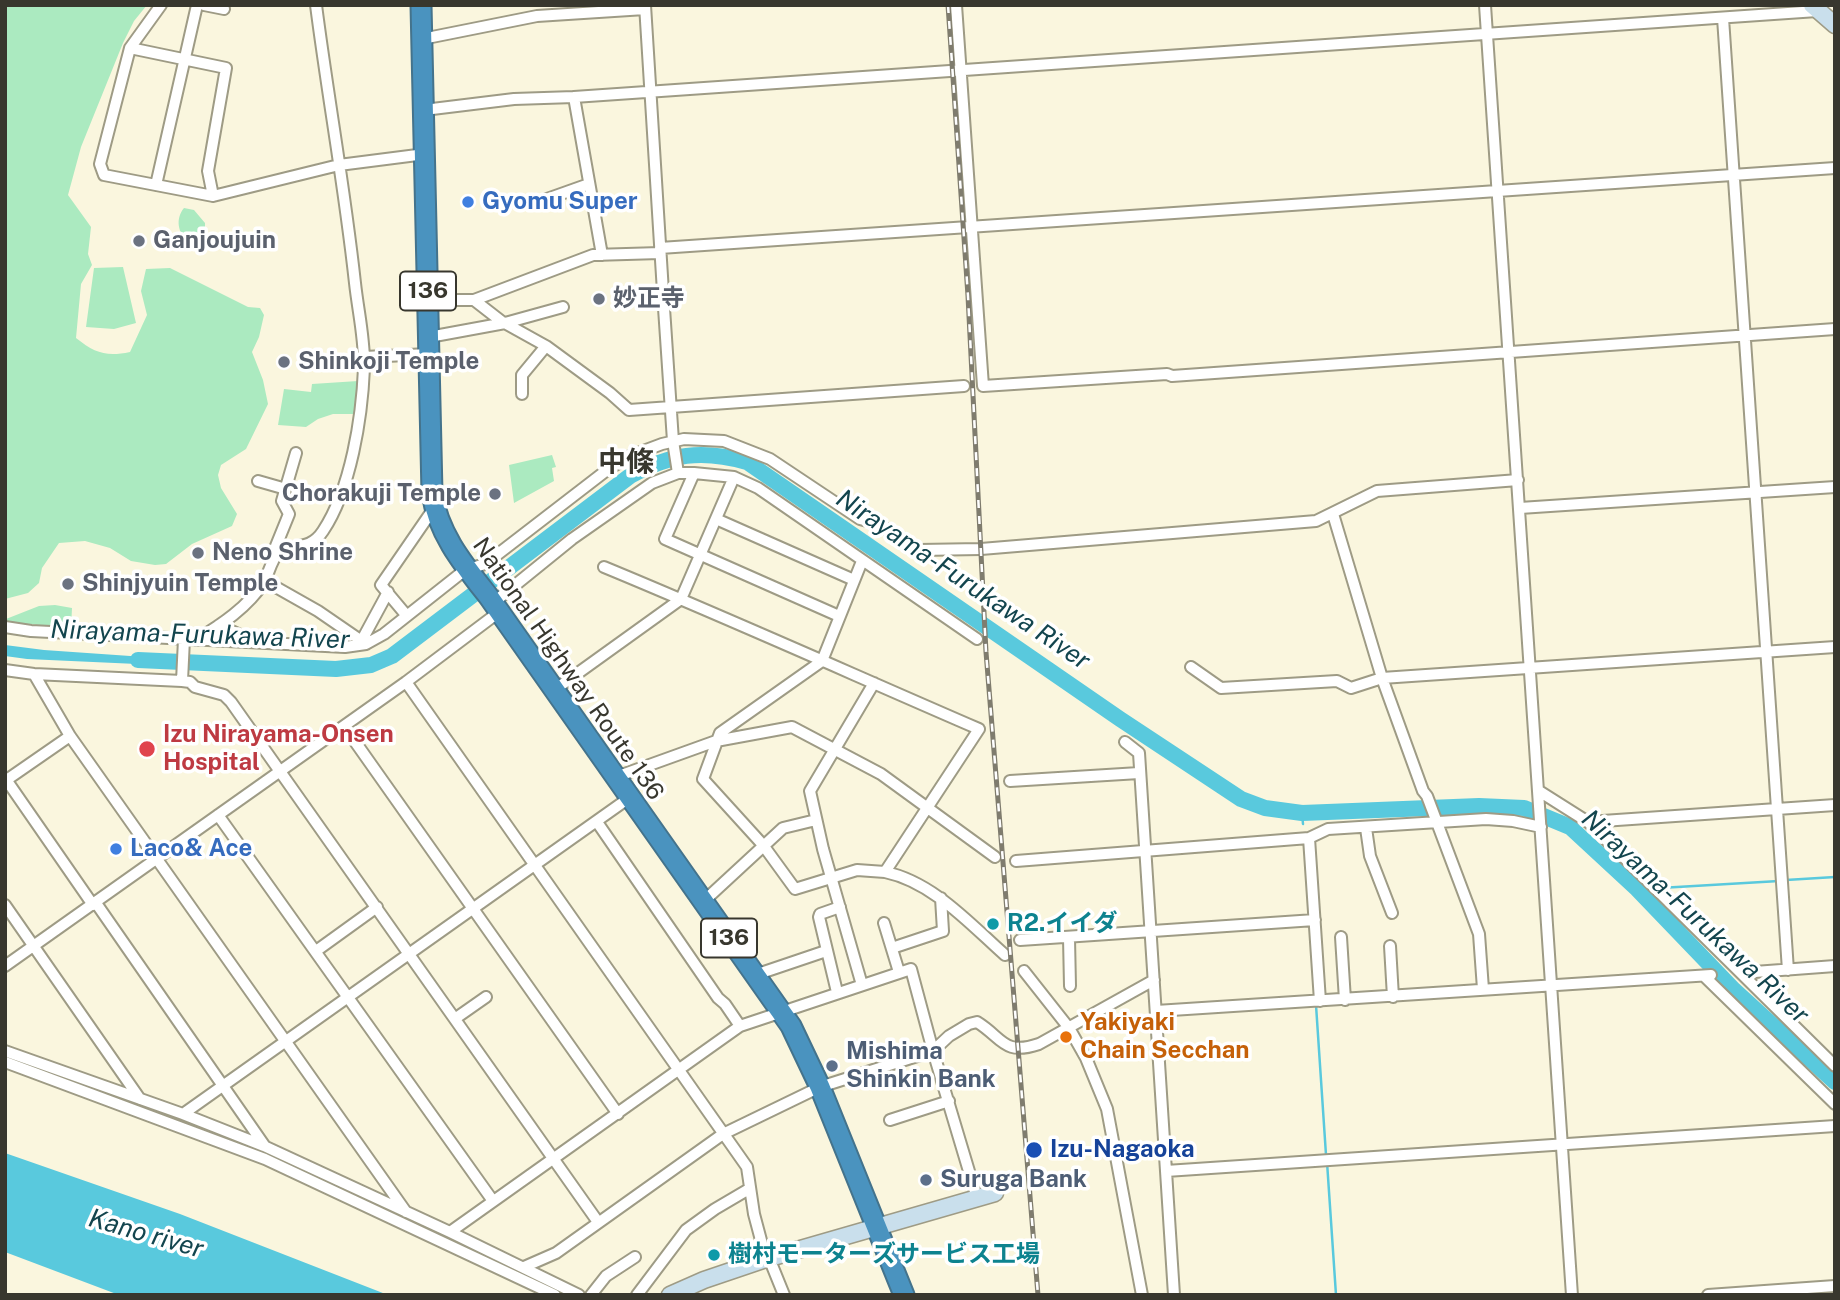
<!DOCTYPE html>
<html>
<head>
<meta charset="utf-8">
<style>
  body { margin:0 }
  #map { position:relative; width:1840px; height:1300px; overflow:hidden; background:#faf6de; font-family:"Public Sans",sans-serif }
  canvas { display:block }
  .frame { position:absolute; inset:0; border:7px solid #38372e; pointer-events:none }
</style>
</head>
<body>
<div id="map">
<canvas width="1840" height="1300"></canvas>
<div class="frame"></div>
</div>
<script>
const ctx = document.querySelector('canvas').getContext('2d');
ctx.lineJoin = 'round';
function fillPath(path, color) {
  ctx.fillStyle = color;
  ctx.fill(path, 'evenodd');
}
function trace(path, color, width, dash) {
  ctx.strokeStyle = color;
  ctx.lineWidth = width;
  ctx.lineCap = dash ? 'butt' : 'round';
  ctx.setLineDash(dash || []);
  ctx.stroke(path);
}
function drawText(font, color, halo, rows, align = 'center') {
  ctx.font = font + ' "Public Sans","Noto Sans JP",sans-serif';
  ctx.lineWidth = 7;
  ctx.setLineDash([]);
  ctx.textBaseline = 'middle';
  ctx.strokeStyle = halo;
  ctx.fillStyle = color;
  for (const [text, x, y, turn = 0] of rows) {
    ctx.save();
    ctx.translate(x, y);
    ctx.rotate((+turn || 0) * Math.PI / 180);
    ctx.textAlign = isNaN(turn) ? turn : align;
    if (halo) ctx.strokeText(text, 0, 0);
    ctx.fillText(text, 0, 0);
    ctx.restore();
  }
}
fillPath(new Path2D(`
  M5 5H147L134 21 123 43 81 147 68 195 91 227 88 254 92 265 81 284 76 338C95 353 106 357 130 352L147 315 141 291 146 269 170 268 248 307 260 308 264 315 259 337 252 352 263 380 268 404 246 449 221 465 218 475 221 488 237 514 232 526 192 544 166 564 155 565 131 561 110 548 85 541 59 543 42 568 39 583 28 593 5 599Z
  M184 208 194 210 205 223V231L199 240 188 242C178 233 175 219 184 208Z
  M123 267 136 323 114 329 86 327 94 268Z
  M358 381 354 414H333L318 419 306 427 278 425 284 389 311 392 312 384Z
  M552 455 556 467 552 468 554 481 514 503 509 465Z
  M55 605 72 608 71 628 6 622V619L39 606Z`), '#abeac0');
fillPath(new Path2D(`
  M5 645 44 650 159 658V665L27 659 5 656Z
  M5 1153 180 1214 388 1295H119L5 1252Z`), '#59c9dd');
trace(new Path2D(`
  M1302 813 1303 824
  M1786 880 1835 877
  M1660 888 1779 881
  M1637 889 1650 888
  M1316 1005 1326 1155
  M1327 1162 1336 1295`), '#59c9dd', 2.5);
trace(new Path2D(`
  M138 660 336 669 371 665 392 656 630 476C671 454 701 449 747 462L1120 719 1241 799 1265 808 1302 813 1479 806 1524 808 1570 827 1637 889 1734 990 1835 1082`), '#59c9dd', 16);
const street = new Path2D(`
  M161 5 130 48 100 164 104 175 213 196 339 165 425 154
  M204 5 224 9
  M645 5 664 308 673 441 678 473
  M956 5 983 386 1167 374 1172 376 1835 329
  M1485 5 1572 1295
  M1723 18 1788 970
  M422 39 537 16 645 9
  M130 48 226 68 208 171 213 196
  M574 97 602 255
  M424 110 514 99 574 97 1817 11
  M156 185 197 5
  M544 200 589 184
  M660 248 1835 168
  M428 300H474L501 321 546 346 610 393 629 410 964 386
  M474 300 593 255 660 253
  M429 337 505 323 563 307
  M364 357 429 354
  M522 394V375L546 346
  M694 473 665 539 839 616
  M258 481 286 489
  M1520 508 1835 487
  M1333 514 1382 678 1423 791 1427 796 1479 934 1483 989
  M716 519 854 580
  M280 552 276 546 289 514 282 501 296 453
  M604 567C730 619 854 675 979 729L885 872 857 870 795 889 763 845 703 779 720 733 822 661 862 561
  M265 581 318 611 366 644
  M493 603 572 539 652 483 678 473H694L734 477 758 488 977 639
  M407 616 381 585 434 508
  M219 625 251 640
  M5 627 31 631 345 647 366 644 384 634 465 570 485 564 607 470 630 456 662 444 684 439 724 441 770 459 860 519 878 524 919 550 981 549 1316 521 1377 491 1518 480
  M196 640C221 625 248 607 264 582 269 573 271 561 278 553 289 541 308 554 323 531 351 489 362 417 364 368 365 340 358 311 355 283 345 190 328 98 316 5
  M362 640 388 592
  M1191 667 1221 688 1337 681 1351 688 1382 678 1835 647
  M5 670 34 674 182 681 190 682 195 687 224 695 231 702 598 1222
  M34 674 70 736 406 1212
  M182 681 184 639
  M406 682 747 1167 754 1214 766 1259
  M553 691 681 599 734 477
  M344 726 618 1114
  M1125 742 1139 753 1174 1295
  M616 777 716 741 792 727 881 774 995 857
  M5 778 93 905
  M5 781 70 736
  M1010 781 1139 773
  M1539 791 1588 822 1835 805
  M218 815 493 1201
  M597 822 718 998 725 1004 740 1026
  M1588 822 1835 1066
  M1366 828 1370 856 1392 913
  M1309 838 1320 1001
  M1016 861 1309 838 1328 829 1486 819 1513 821 1541 827
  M885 872C933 882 970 924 1005 955
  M704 901 783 828 816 820
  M96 903 264 1145
  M5 905 140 1099
  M884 923 899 972
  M1341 937 1345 1000
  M1069 938 1070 986
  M1020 940 1315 920
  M1390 946 1393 997
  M892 948 943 931 941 898
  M316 951 377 907
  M5 966 406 682 499 612
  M1024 971 1069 1028 1086 1058 1107 1109 1142 1295
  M1741 973 1835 966
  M755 975 826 951
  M1704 976 1835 1104
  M862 985 823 849 810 791 874 683
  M837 992 819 917 820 914 840 907
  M1156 1011 1711 975
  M456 1018 486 997
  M5 1051 183 1114 264 1146 450 1232 579 1295
  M5 1062 265 1159 555 1295
  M183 1114 629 798
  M890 1120 949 1101
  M1166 1171 1835 1126
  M450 1232 740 1026 911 969 933 1051 977 1198
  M769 1258 784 1295
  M524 1267 556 1253 723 1134 820 1087 933 1051 949 1036 969 1024 977 1022C1003 1038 1003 1056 1039 1044L1154 980
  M591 1295 606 1276 635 1257
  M637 1295 686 1230 715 1209 749 1189
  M1708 1295 1835 1286`);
const secondary = new Path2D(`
  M1812 5 1835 25
  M670 1295 704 1280 766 1259 995 1193`);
const highway = new Path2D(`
  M421 5 432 493C438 534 464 565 489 597L791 1026 820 1087 904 1295`);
trace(street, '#9e9b85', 14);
trace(secondary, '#9e9b85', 19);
trace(highway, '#44738c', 23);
trace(street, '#fff', 10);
trace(secondary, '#c9dfec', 16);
trace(highway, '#4a93bf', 19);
const rail = new Path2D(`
  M948 5 968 296 986 652 1038 1295`);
trace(rail, '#7f7c6e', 5);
trace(rail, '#fff', 2.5, [8]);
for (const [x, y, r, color] of [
  [468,202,7,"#3f7fe0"],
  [139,241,7,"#6b7280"],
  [599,299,7,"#6b7280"],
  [284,362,7,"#6b7280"],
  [495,494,7,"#6b7280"],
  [198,553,7,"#6b7280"],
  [68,584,7,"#6b7280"],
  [147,749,9,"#e0444e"],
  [116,849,7,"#3f7fe0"],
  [993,924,7,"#0f9aa8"],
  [1066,1037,7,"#e8710a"],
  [832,1066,7,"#5c6f8a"],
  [1034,1150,9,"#1a4fb4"],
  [926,1180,7,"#5c6f8a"],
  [714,1255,7,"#0f9aa8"]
]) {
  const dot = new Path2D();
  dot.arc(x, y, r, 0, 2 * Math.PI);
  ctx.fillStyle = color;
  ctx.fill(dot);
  trace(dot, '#fff', 2.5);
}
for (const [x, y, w] of [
  [428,291,56],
  [729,938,56]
]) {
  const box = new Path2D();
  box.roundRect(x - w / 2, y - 19.5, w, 39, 5);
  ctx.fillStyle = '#fff';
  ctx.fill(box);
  trace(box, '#38372e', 2);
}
drawText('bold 23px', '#38372e', null, [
  ["136",428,291],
  ["136",729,938]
]);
drawText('bold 24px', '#366cbe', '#fff', [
  ["Gyomu Super",482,202],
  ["Laco& Ace",130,849]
], 'left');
drawText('bold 24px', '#5b616d', '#fff', [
  ["Ganjoujuin",153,241],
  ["妙正寺",613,299],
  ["Shinkoji Temple",298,362],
  ["Chorakuji Temple",481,494,"right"],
  ["Neno Shrine",212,553],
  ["Shinjyuin Temple",82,584]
], 'left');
drawText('24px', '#38372e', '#fff', [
  ["National Highway Route 136",568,669,55]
]);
drawText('bold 24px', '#be3a42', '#fff', [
  ["Izu Nirayama-Onsen",163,735],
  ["Hospital",163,763]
], 'left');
drawText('bold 24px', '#0d838f', '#fff', [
  ["R2.イイダ",1007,924],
  ["樹村モーターズサービス工場",728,1255]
], 'left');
drawText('bold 24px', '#c56008', '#fff', [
  ["Yakiyaki",1080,1023],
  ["Chain Secchan",1080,1051]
], 'left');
drawText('bold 24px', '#4e5e75', '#fff', [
  ["Mishima",846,1052],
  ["Shinkin Bank",846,1080],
  ["Suruga Bank",940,1180]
], 'left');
drawText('bold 24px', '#164399', '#fff', [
  ["Izu-Nagaoka",1050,1150]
], 'left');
drawText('italic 26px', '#13454e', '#fff', [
  ["Nirayama-Furukawa River",963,580,34],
  ["Nirayama-Furukawa River",200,635,2],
  ["Nirayama-Furukawa River",1695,917,43],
  ["Kano river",146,1234,16]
]);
drawText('bold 28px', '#38372e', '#fff', [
  ["中條",626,462]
]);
</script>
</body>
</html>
